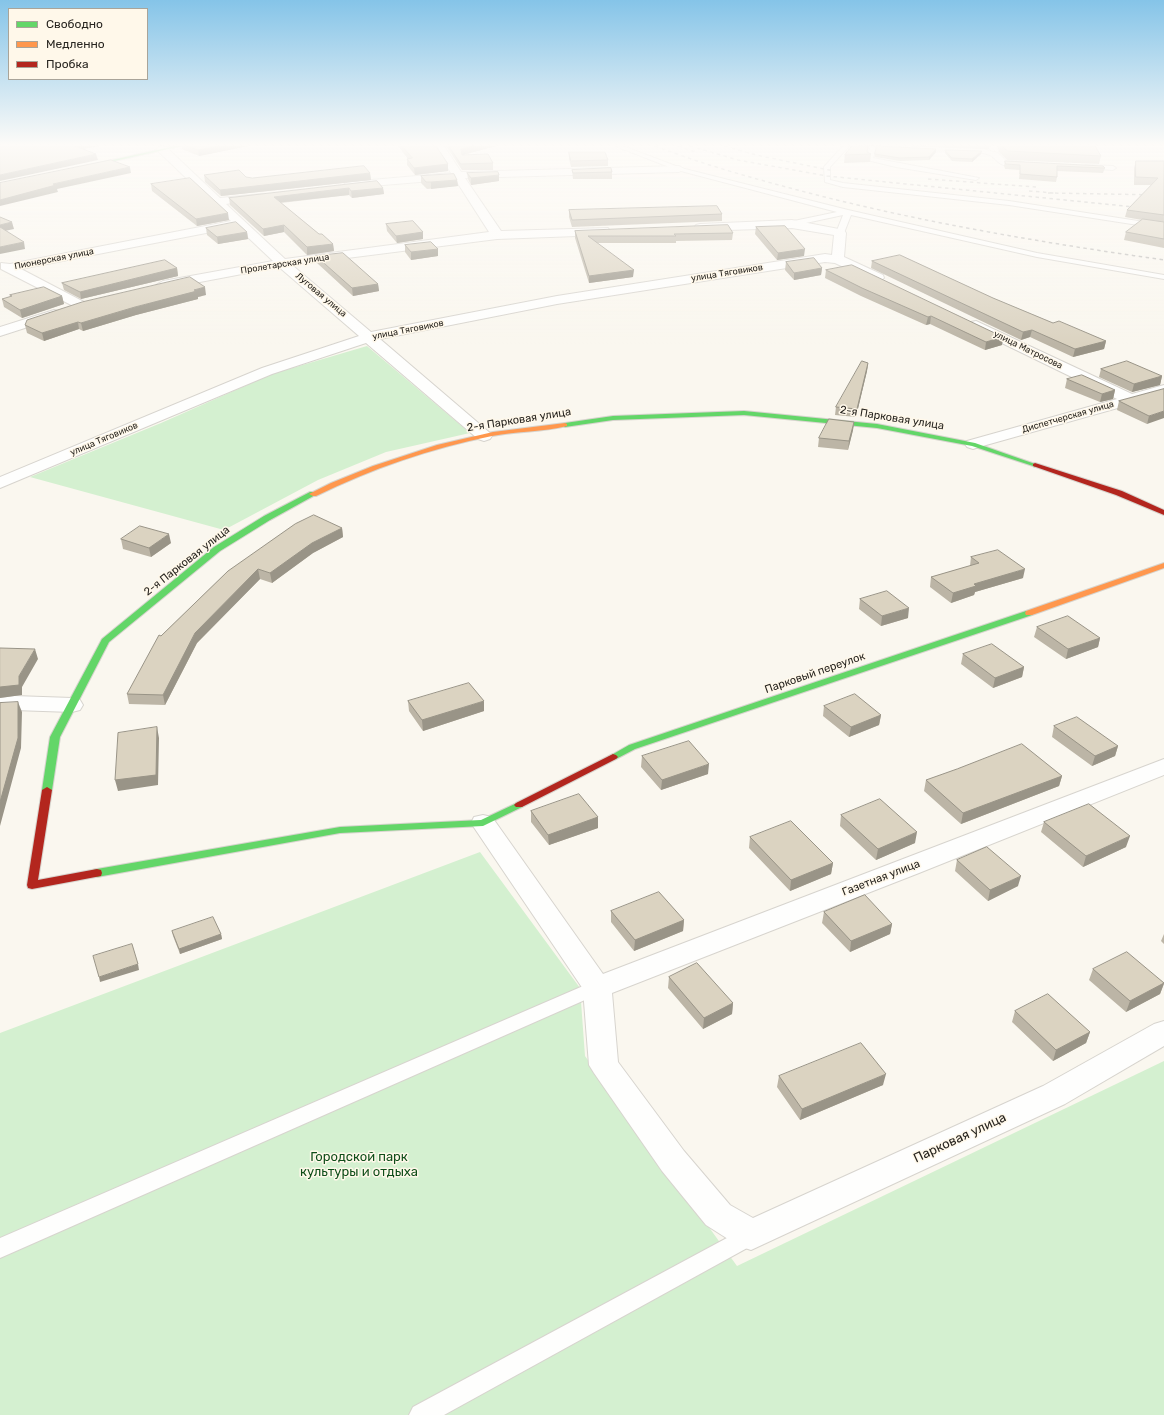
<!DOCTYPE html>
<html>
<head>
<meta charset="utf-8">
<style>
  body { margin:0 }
  #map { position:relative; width:1164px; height:1415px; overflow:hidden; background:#faf7ef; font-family:Rubik,sans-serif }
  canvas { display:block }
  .legend { position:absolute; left:8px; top:8px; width:140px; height:72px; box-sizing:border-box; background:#fff8ea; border:1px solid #a9a499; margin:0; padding:5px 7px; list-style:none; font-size:12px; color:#282520 }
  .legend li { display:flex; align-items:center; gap:8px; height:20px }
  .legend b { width:20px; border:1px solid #a9a499 }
</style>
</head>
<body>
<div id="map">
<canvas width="1164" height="1415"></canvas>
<ul class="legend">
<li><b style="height:5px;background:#63d668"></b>Свободно</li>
<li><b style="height:5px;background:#ff974d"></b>Медленно</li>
<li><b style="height:5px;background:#b3261e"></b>Пробка</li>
</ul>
</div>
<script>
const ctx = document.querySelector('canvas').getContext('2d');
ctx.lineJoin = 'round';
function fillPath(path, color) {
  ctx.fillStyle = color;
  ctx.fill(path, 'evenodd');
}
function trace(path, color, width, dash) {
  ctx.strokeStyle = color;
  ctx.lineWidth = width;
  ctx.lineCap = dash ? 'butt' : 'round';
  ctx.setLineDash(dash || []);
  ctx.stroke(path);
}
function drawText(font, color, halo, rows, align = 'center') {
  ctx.font = font + ' Rubik,sans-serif';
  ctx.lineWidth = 3;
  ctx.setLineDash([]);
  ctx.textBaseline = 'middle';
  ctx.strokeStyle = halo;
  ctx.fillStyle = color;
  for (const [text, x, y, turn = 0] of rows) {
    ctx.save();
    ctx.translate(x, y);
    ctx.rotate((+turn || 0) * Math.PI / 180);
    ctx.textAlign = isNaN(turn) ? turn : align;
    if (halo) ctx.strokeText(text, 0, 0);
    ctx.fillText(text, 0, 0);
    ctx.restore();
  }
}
fillPath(new Path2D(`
  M367 346 470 433 386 452 318 480 224 530 30 477 161 423 272 374Z
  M480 852 580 988 585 1056 737 1266 1164 1061V1415H0V1033Z`), '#d4f0d0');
const lane = new Path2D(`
  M615 146H623L681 168 848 210 1037 253 1164 275V279L1037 257 851 215 844 233 840 235 836 233 843 215 792 226H789V222L837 212 677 170Z
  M843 146H849L830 167V180L843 183 1009 201 1164 225V229L1009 205 843 187 825 182 824 167Z
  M860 146 899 147 900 148 897 150 876 149 873 158 979 178 976 180 896 167 867 160 870 148Z
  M918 146 983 149 998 153 1006 161 1023 162 1026 164C1022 167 1006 167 1001 164 992 158 996 156 983 153L916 149 915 148Z
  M1086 165 1113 166 1116 168 1113 170 1084 168V166Z
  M597 980 603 982 606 987 603 992 0 1258V1238Z
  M751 1225 758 1228 762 1235 758 1242 444 1415H409L413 1407Z`);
const street = new Path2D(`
  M162 146 166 147 220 198 263 194 265 196 263 198 226 204 285 259 489 232 455 179 348 188 343 185 348 182 451 173 434 146H444L461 172 679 166 684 169 679 172 465 178 501 231 608 228 610 231 608 234 604 235 497 239 292 265 371 332 557 296 825 254 832 255 834 235 792 228 696 231 694 228 696 225 700 224 792 220 844 230 846 233 844 257 883 275 884 278 878 282 873 281 835 263 825 262 557 304 380 339 490 433 492 436 490 439 484 441 478 439 366 343 272 374 0 488V477L262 368 359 336 279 267 163 289 158 288 156 285 163 281 273 261 237 227 21 269 84 302 86 305 84 308 79 309 1 269V263L10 264 231 221 158 151 157 149 158 147Z
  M54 310 59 311 61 314 59 317 0 336V327Z
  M976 321 1132 394 1164 385V395L979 447 973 449 967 447 965 444 967 441 1117 399 971 328 969 325 971 322Z
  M14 696 72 698 80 700 83 705 80 710 72 712 14 710 0 712V698Z
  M1164 759V775L919 873 612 993 618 1062 684 1151 730 1205 753 1218 1043 1086 1154 1024 1164 1021V1046L1065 1104 751 1250 739 1246 706 1225 662 1171 594 1073 589 1065 583 989 471 823 474 817 483 815 492 817 603 974Z`);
const fast = new Path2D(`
  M175 146H182L83 168 81 167Z
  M744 411 877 424 975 443 1038 465 1035 467 1033 466 972 446 877 428 744 415 613 420 565 427 562 425 565 423 613 416Z
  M310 492H313L317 494 270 520 220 551 109 642 60 737 52 790 47 793 44 792 42 790 50 737 102 639 214 547 264 516Z
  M1026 611H1032L1033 613 1032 615 635 749 616 759H610L608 757 629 745Z
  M519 802 522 803 524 805 522 807 483 826 340 833 97 877 93 876 92 873 93 870 97 869 340 827 481 820Z`);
const slow = new Path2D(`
  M565 423 567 424V426C543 432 517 431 492 436 431 448 371 469 316 496H313L309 494 331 483 373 466 437 445 493 432Z
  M1164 563V568L1032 615H1026L1025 613 1026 611Z`);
const jam = new Path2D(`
  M1035 463 1122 491 1164 510V515L1116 495 1033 466V464Z
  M613 754 616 755 618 757 616 759 522 807H516L514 805 516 803Z
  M47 787 52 790 38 880 97 869 101 870 102 873 101 876 32 889 28 888 27 885 42 790Z`);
trace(lane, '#d7d4ce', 2);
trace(street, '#d7d4ce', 2);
trace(fast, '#d7d4ce', 2);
trace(slow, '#d7d4ce', 2);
trace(jam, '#d7d4ce', 2);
fillPath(lane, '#fefefd');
fillPath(street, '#fefefd');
fillPath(fast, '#63d668');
fillPath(slow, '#ff974d');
fillPath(jam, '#b3261e');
trace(new Path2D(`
  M655 146C699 163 745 176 790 188 913 221 1038 242 1164 260
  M678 146 695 152
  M690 146 738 160 827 176 1164 210
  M725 146 756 155 834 171
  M928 179 1036 187
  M1029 191 1054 193
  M1048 193 1164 195`), '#bdbcb9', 1.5, [3.5, 3.5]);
fillPath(new Path2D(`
  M182 146H248L199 156 182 149Z
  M398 146H436L448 164V171L415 175 407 165V159H408Z
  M446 146H496L463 155 493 163V170H462Z
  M852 146H869L867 152 871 154 870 162 844 163 845 155Z
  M898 146H991L988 149Z
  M997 146H1095L1101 156 1099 164 1007 160 999 152Z
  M945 150 981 154 972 162 952 161 945 153Z
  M569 152 608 160V166L571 167 569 159Z
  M936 152 929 160 900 161 875 157V154Z
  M1005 161 1105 168 1103 173 1057 171V177L1056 182 1019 179 1020 170 1005 169 1004 166Z
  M1136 161H1164V248L1124 240 1126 232 1142 220 1125 217 1127 210 1151 185H1134V168Z
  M572 170 612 172V179H573Z
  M370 173 371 180 221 196 205 182 204 175 246 177 252 178Z
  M467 173 499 181 471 185 468 179Z
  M421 176 457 180 458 186 427 189 421 183Z
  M377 181 383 188 384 194 352 198 349 195 281 203 319 234 333 244 334 251 307 255 284 232 264 236 230 205 229 198Z
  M151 184 229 220 197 226 152 191Z
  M569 210 722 214V221L572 227 569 217Z
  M386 224 423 232V239L397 243 387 231Z
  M756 227 804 256 777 260 755 234Z
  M206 228 247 232 248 239 218 244 207 235Z
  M575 231 733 233 732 240 676 241V243H597L633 277 589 283 575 238Z
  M405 245 438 249V256L411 260 405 252Z
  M316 256 378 284 379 291 353 296 317 263Z
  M872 261 993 298 1053 323 1106 341 1104 349 1073 357 1030 337 1021 340 871 268Z
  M786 262 822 268 821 275 794 280 785 270Z
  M177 268 178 276 81 299 64 290 62 283Z
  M826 270 1003 337 1002 345 985 350 930 324 926 325 861 296 825 278Z
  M10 295 62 296 64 304 22 318 4 307 2 299 11 297Z
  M206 295 198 297V299L136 315 83 331 79 329 44 341 27 333 25 325Z
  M868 363 867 371 856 417 835 415 836 407Z
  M1101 369 1162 376 1160 385 1132 392 1099 377Z
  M1067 379 1115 390 1113 399 1100 402 1065 388Z
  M1164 389 1147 424 1117 410 1119 401Z
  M854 422 853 430 848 450 818 447 819 438Z
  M342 528 343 537 313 553 272 583 260 579 197 643 165 705 129 704 127 694 161 636 228 571Z
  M121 539 171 543 151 557 123 549Z
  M971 557 1023 578 975 592 974 595 951 603 930 587 931 577 970 566Z
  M860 599 908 618 881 626 859 609Z
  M1037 627 1100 638 1098 647 1066 659 1034 637Z
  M963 654 1024 667 1022 677 993 688 961 664Z
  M408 701 484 711 423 731 409 711Z
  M824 706 881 715 879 725 849 737 823 716Z
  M1054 726 1118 746 1115 756 1092 766 1052 737Z
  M642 756 708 774 661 790 641 767Z
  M1062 776 1059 786 961 824 924 791 926 780Z
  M531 811 598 817V828L549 845 531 822Z
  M841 815 915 843 876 860 840 826Z
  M1044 822 1126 847 1083 867 1041 832Z
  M750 837 833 863 831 874 790 891 749 848Z
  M957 860 1018 886 988 901 955 871Z
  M611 911 684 920 683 931 634 951 611 922Z
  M824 912 892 924 890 934 850 952 822 923Z
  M172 931 221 934 222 939 180 954 173 936Z
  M1164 934V944L1161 941Z
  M1093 969 1164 983V984L1160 994 1126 1012 1089 980Z
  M669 977 733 1003 732 1014 703 1029 668 988Z
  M1015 1011 1090 1032 1086 1043 1053 1061 1012 1022Z
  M779 1076 883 1085 800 1120 777 1087Z`), '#bcb5a6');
fillPath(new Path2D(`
  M73 146H99L74 151Z
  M219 146H248L199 156 198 150Z
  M473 146H496L462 155 461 149Z
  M936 149V152L929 160V157Z
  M982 151 981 154 972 162V159Z
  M96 154 98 160 0 181V175Z
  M448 164V171L415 175 414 168Z
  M130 167 131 173 57 189 58 192 0 206V200L53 184Z
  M370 173 371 180 221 196 220 190Z
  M499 175V181L471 185V178Z
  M457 180 458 186 431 189V182Z
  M349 188V195L275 203 274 197Z
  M383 188 384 194 352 198 351 191Z
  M228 213 229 220 197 226 196 219Z
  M12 222 14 229 0 232V225Z
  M284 225V232L264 236 263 229Z
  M247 232 248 239 218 244 217 237Z
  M423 232V239L397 243 396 236Z
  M24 242 25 249 0 254V247Z
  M333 244 334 251 307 255V247Z
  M438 249V256L411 260V252Z
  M805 249 804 256 777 260 778 253Z
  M177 268 178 276 81 299 80 292Z
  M822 268 821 275 794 280V273Z
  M634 270 633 277 589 283V276Z
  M378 284 379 291 353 296 352 288Z
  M205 287 206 295 198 297V299L136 315 83 331 81 323 194 290Z
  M62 296 64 304 22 318 20 310Z
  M931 316 930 324 926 325 928 317Z
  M78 322 79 329 44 341 42 333Z
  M1032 330 1030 337 1021 340 1023 332Z
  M1003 337 1002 345 985 350 986 342Z
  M1106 341 1104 349 1073 357 1075 349Z
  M868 363 867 371 856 417 857 409Z
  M1162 376 1160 385 1132 392 1134 384Z
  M1115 390 1113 399 1100 402 1102 394Z
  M1164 411V418L1147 424 1149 416Z
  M854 422 853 430 848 450 849 441Z
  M342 528 343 537 313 553 272 583 270 573 312 543Z
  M169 534 171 543 151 557 149 548Z
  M258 569 260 579 197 643 165 705 163 695 195 633Z
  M1025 569 1023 578 975 592 974 595 951 603 953 593 974 584Z
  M909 608 908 618 881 626 882 616Z
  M1100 638 1098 647 1066 659 1068 649Z
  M35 649 38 659 22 687V695L0 698V687L19 676Z
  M1024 667 1022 677 993 688 995 678Z
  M484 701V711L423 731 422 720Z
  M18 702 22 712 21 748 0 826V802Z
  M881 715 879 725 849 737 851 727Z
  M157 727 159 738 158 785 118 791 115 780Z
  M1118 746 1115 756 1092 766 1095 756Z
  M709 764 708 774 661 790 662 780Z
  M1062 776 1059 786 961 824 963 813Z
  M598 817V828L549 845 548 835Z
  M917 832 915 843 876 860 878 849Z
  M1130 836 1126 847 1083 867 1086 856Z
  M833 863 831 874 790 891 791 880Z
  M1021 876 1018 886 988 901 990 890Z
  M684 920 683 931 634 951 635 940Z
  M892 924 890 934 850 952 851 941Z
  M221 934 222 939 180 954 179 949Z
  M138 964 139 970 100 982 99 977Z
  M1164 983 1160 994 1126 1012 1130 1001Z
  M733 1003 732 1014 703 1029 704 1018Z
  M1090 1032 1086 1043 1053 1061 1056 1050Z
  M886 1074 883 1085 800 1120 802 1109Z`), '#999487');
const building = new Path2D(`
  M0 146H75L96 154 0 175Z
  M187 146H219L198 150Z
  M402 146H436L448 164 414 168 407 159 412 158Z
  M449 146H473L461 149 462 155 488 154 493 163 461 164Z
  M852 146H868L867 152 871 154 845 155Z
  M877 146 936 149 929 157 900 158 875 154Z
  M1002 146H1095L1101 156 1008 151Z
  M945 150 982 151 972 159 952 158Z
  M569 152H605L608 160 571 161Z
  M111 160 130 167 53 184 56 185 0 200V183Z
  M1005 161 1103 166 1105 168 1057 166V177L1020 174V165L1006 164Z
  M1136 161H1164V215L1127 210 1158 178 1136 177Z
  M364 166 370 173 220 190 204 175 239 170 246 177 252 178Z
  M611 168 612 172 573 173 572 170Z
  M498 172 499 175 471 178 467 173Z
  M454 174 457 180 431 182H426L421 176Z
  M190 178 228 213 196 219 151 184Z
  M377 181 383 188 351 191 349 188 274 197 319 234H322L333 244 307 247 284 225 263 229 229 198Z
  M717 206 722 214 572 220 569 210Z
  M0 217 12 222 0 225Z
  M1143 219 1164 222V239L1126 232Z
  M413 221 423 232 396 236 386 224Z
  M236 222 247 232 217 237 206 228Z
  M728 225 733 233 674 234 676 236H588L634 270 589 276 575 231Z
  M785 226 805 249 778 253 756 227Z
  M0 227 24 242 0 247Z
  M431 242 438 249 411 252 405 245Z
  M343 253 378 284 352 288 316 256Z
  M900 255 993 298 1053 323 1059 321 1106 341 1075 349 1032 330 1023 332 872 261Z
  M814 258 822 268 794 273 786 262Z
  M165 260 177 268 80 292 62 283Z
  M852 265 1003 337 986 342 931 316 928 317 862 288 826 270Z
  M190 277 205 287 194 290 197 291 135 307 81 323 78 322 42 333 25 325 27 320 82 302Z
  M44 287 62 296 20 310 2 299 12 296 10 295Z
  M862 361 868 363 857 409 836 407Z
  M1127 361 1162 376 1134 384 1101 369Z
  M1082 375 1115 390 1102 394 1067 379Z
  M1164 389V411L1149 416 1119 401Z
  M829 419 854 422 849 441 819 438Z
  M314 515 342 528 312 543 270 573 258 569 195 633 163 695 127 694 159 635 161 636 228 571 295 524Z
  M140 526 169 534 149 548 121 539Z
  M998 550 1025 569 974 584 976 586 953 593 931 577 979 563 971 557Z
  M887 591 909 608 882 616 860 599Z
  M1068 616 1100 638 1068 649 1037 627Z
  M992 644 1024 667 995 678 963 654Z
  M0 648 35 649 19 676V685L0 687Z
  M469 683 484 701 422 720 408 701Z
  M855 694 881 715 851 727 824 706Z
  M18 702V738L0 802V703Z
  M1077 717 1118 746 1095 756 1054 726Z
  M157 727 156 775 115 780 118 733Z
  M689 741 709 764 662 780 642 756Z
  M1022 744 1062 776 963 813 926 780 957 769Z
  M579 794 598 817 548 835 531 811Z
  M880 799 917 832 878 849 841 815Z
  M1089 804 1130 836 1086 856 1044 822Z
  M791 821 833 863 791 880 750 837Z
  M987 847 1021 876 990 890 957 860Z
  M659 892 684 920 635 940 611 911Z
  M865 895 892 924 851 941 824 912Z
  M213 917 221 934 179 949 172 931Z
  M132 944 138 964 99 977 93 956Z
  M1127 952 1164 983 1130 1001 1093 969Z
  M697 963 733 1003 704 1018 669 977Z
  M1048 994 1090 1032 1056 1050 1015 1011Z
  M861 1043 886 1074 802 1109 779 1076Z`);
fillPath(building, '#dbd3c1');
trace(building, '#999487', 1);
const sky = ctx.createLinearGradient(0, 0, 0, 344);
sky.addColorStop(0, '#85c4e8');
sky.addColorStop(0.42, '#fdfbf8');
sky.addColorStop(1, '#fdfbf800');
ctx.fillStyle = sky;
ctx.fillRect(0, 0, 1164, 344);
drawText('9px', '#282520', '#fff8ea', [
  ["Пионерская улица",54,259,-11],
  ["Пролетарская улица",285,264,-9],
  ["улица Тяговиков",727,273,-9],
  ["Луговая улица",321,295,40],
  ["улица Тяговиков",408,330,-11],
  ["улица Матросова",1028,350,26],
  ["Диспетчерская улица",1068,417,-16],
  ["улица Тяговиков",104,439,-23]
]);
drawText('11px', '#282520', '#fff8ea', [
  ["2-я Парковая улица",892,418,9],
  ["2-я Парковая улица",519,420,-9],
  ["2-я Парковая улица",187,561,-38],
  ["Парковый переулок",815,673,-19],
  ["Газетная улица",881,878,-21]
]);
drawText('13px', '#282520', '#fff8ea', [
  ["Парковая улица",960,1138,-25]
]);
drawText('13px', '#0e4d18', '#fff8ea', [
  ["Городской парк",359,1157],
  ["культуры и отдыха",359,1172]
]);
</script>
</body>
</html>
